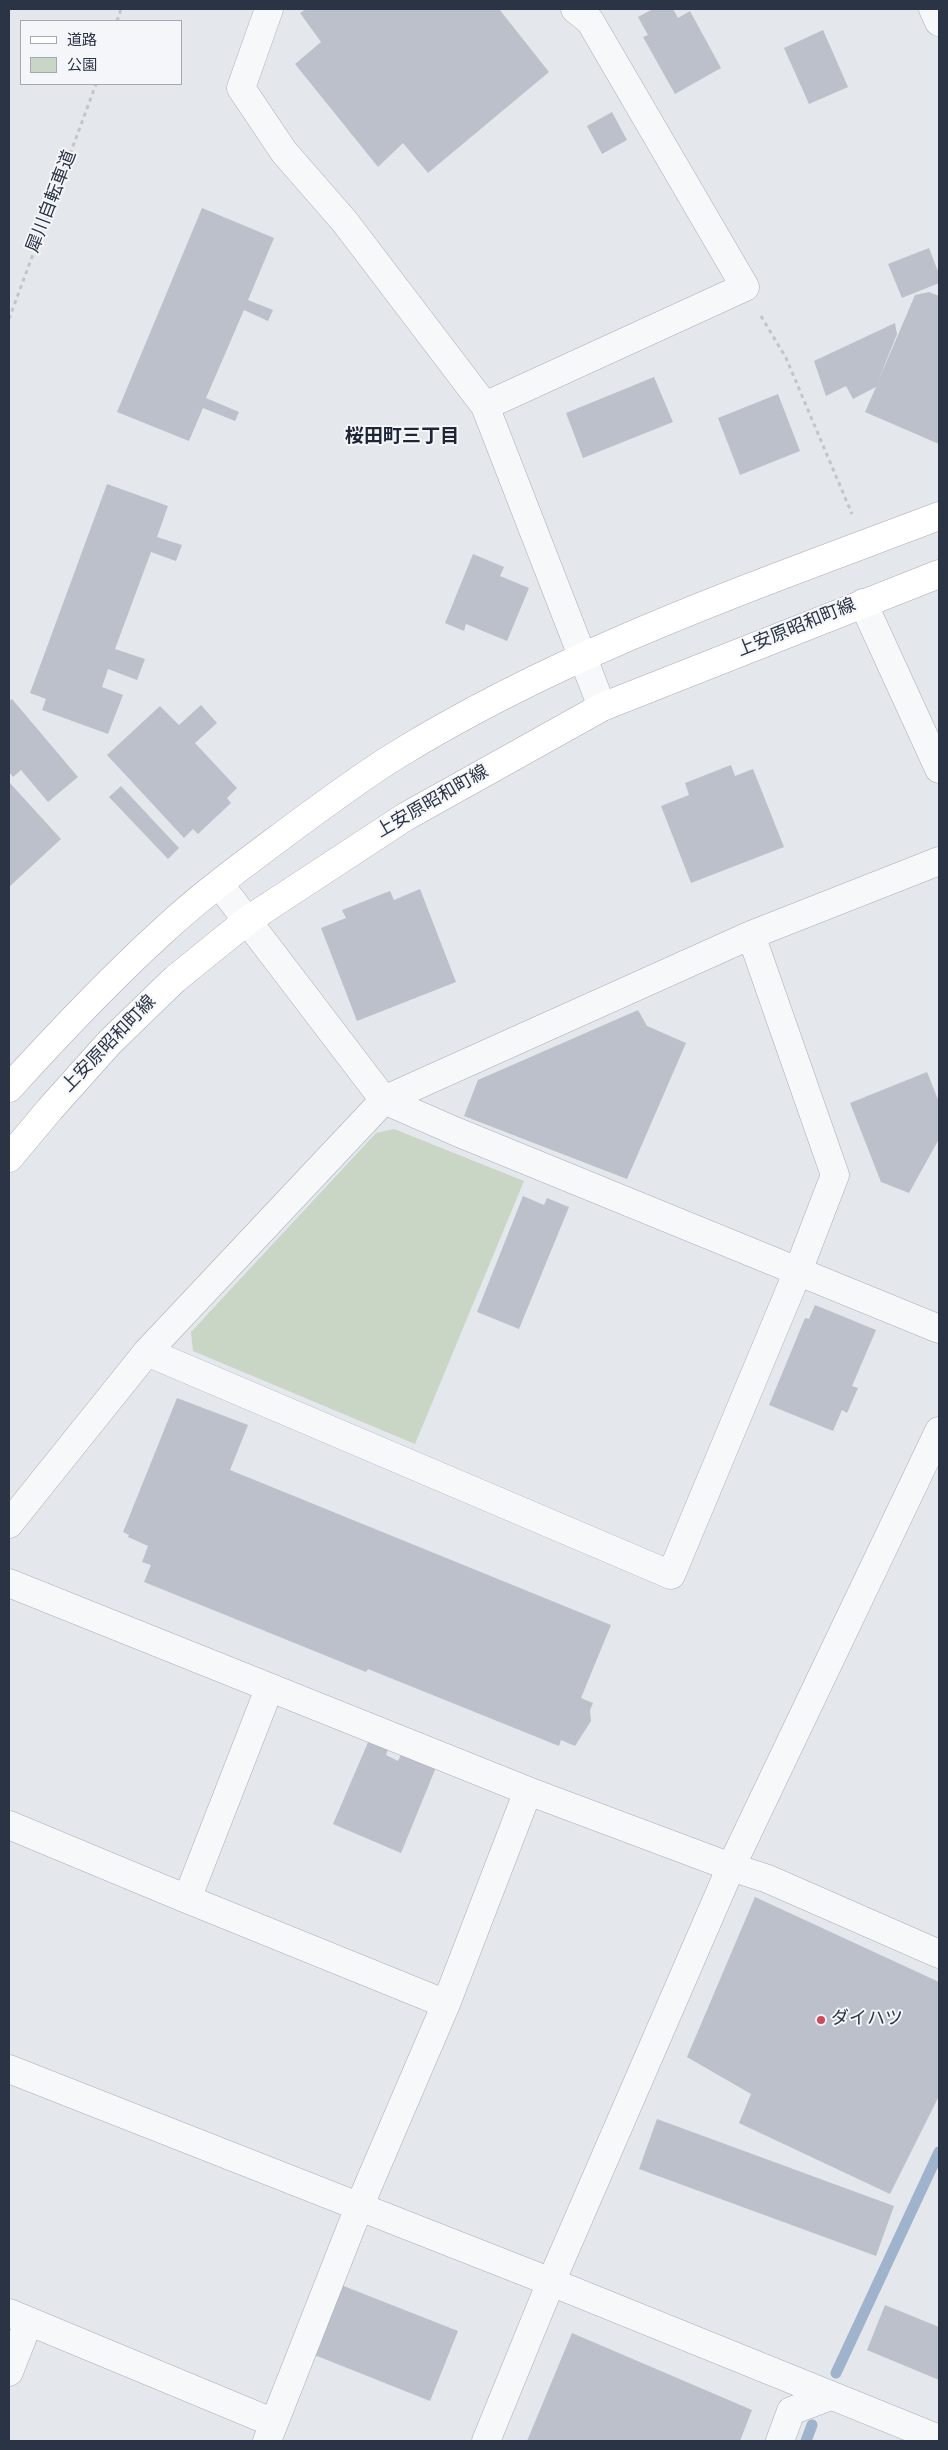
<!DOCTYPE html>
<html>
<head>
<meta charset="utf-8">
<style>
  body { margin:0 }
  #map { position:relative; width:948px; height:2450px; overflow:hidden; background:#e4e7ec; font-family:Overpass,"Noto Sans JP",sans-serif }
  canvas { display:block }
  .frame { position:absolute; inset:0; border:10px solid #2b3445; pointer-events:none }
  .legend { position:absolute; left:20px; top:20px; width:162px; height:65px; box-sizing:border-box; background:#f4f6f9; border:1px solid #a4a8b1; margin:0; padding:6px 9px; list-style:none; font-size:15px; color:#2b3445 }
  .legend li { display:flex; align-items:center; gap:10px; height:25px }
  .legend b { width:25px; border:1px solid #a4a8b1 }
</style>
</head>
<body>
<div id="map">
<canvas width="948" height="2450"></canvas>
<div class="frame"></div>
<ul class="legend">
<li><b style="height:6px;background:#fff"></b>道路</li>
<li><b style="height:14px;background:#c9d6c5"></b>公園</li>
</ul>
</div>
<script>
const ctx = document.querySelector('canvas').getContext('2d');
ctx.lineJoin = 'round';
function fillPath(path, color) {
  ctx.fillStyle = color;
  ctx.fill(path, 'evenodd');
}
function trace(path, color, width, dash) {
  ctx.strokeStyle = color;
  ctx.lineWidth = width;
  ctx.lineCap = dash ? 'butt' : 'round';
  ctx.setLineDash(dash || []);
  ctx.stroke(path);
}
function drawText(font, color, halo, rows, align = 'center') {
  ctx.font = font + ' Overpass,"Noto Sans JP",sans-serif';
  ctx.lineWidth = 4;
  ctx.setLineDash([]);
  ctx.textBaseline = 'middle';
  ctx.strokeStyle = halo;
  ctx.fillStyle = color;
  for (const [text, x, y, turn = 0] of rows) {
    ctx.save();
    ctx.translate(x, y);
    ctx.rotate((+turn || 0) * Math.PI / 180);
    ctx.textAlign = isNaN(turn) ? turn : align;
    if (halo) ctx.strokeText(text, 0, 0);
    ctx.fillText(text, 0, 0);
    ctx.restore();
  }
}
fillPath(new Path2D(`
  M394 1129 524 1181 415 1444 193 1351 191 1332 376 1133Z`), '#c9d6c5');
trace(new Path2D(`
  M836 2373 939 2152
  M806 2441 812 2425`), '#9fb4cc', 11);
fillPath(new Path2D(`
  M306 9H499L549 72 428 173 403 143 378 167 295 64 321 42 300 13Z
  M653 9H673L678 18 690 11 721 68 675 94 643 37 648 35 638 17Z
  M823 30 848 87 809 104 784 48Z
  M612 112 627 140 602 154 587 126Z
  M202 208 274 238 248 300 273 310 268 321 244 310 206 398 239 412 235 421 203 408 189 441 117 412Z
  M929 248 939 274V283L902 298 888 264Z
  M929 292 939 296V444L865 412 876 387 853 399 846 386 826 396 814 361 895 323 897 334 877 384 915 295Z
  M654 377 673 422 583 458 566 413Z
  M778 394 800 451 740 475 718 418Z
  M107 484 168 506 157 537 182 545 176 561 151 552 115 649 145 659 137 680 108 669 102 687 123 695 108 734 42 710 46 699 30 693Z
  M473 554 504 567 500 576 529 588 507 641 466 624 464 631 445 623Z
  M12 699 78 777 48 802 21 770 13 777 9 772V701Z
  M201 705 217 723 195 743 237 788 227 798 231 803 198 834 193 829 184 838 107 755 160 706 179 725Z
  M731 765 735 776 753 769 784 847 691 883 661 806 689 795 685 783Z
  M9 782 61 839 9 887Z
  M121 786 179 848 168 859 109 797Z
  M420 889 456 982 357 1021 321 928 346 918 342 910 390 891 394 900Z
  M638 1010 647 1026 686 1043 627 1179 464 1116 478 1080Z
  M927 1072 939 1102V1139L909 1193 881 1182 850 1103Z
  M523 1196 544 1205 547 1198 569 1207 519 1329 477 1312Z
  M815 1305 876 1330 852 1386 858 1388 847 1413 842 1410 833 1431 769 1405 805 1318 809 1319Z
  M177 1398 248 1425 230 1470 611 1625 581 1698 593 1703 590 1710 591 1721 575 1746 561 1740 559 1746 368 1669 366 1672 144 1582 151 1565 142 1562 148 1546 128 1537 129 1535 123 1532Z
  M372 1733 391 1741 386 1755 398 1761 405 1746 439 1760 401 1853 333 1824Z
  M755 1897 939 1982V2096L890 2194 739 2123 751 2094 687 2057Z
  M657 2119 894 2206 876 2256 639 2169Z
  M341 2285 458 2331 430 2401 312 2354Z
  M885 2305 939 2327V2380L867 2350Z
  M572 2333 752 2410 740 2441H527Z`), '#bbc0ca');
const minor = new Path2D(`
  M269 9 241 88 284 152 345 222 485 406 745 287 590 21 575 9
  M485 406 602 707
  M863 603 939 769
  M220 885 384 1100 457 1132 939 1329
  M147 1352 671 1575 798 1271 835 1175 751 935
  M9 1524 147 1352 384 1100 751 935 939 861
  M9 1583 528 1791 731 1867
  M269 1689 187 1899 446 2004
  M9 1825 187 1899
  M9 2069 551 2282 939 2439
  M9 2313 274 2423
  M9 2372 29 2321
  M267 2441 359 2207 446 2004 528 1791
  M780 2441 791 2411 831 2396`);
const tertiary = new Path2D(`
  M933 9 939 22
  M731 1867 939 1431
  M486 2441 551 2282 731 1867 768 1879 939 1954`);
const secondary = new Path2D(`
  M9 1088C59 1033 109 980 164 930 205 892 251 859 295 826 328 802 361 777 395 756 565 651 754 586 939 516
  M9 1158 50 1109 110 1042 175 979 248 920 405 817 602 707 939 574`);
trace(minor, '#a9aeb7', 29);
trace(tertiary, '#a9aeb7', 29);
trace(secondary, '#a9aeb7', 29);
trace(new Path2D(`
  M117 21 121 9
  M761 316 786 358 852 514
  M9 319 96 84`), '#c2c5cb', 3, [4, 4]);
trace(minor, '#f7f8fa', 28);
trace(tertiary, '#f7f8fa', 28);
trace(secondary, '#fff', 28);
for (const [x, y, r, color] of [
  [821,2020,5,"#d1495b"]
]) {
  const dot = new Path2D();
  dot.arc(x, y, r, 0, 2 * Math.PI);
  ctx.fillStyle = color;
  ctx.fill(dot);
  trace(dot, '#f4f6f9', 2);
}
drawText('18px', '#2b3445', '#f4f6f9', [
  ["犀川自転車道",53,202,-69],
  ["上安原昭和町線",797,629,-22],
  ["上安原昭和町線",433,803,-30],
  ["上安原昭和町線",110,1045,-46]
]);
drawText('18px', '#2b3445', '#f4f6f9', [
  ["ダイハツ",831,2020]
], 'left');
drawText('bold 19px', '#1d2536', '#f4f6f9', [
  ["桜田町三丁目",402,438]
]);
</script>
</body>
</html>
